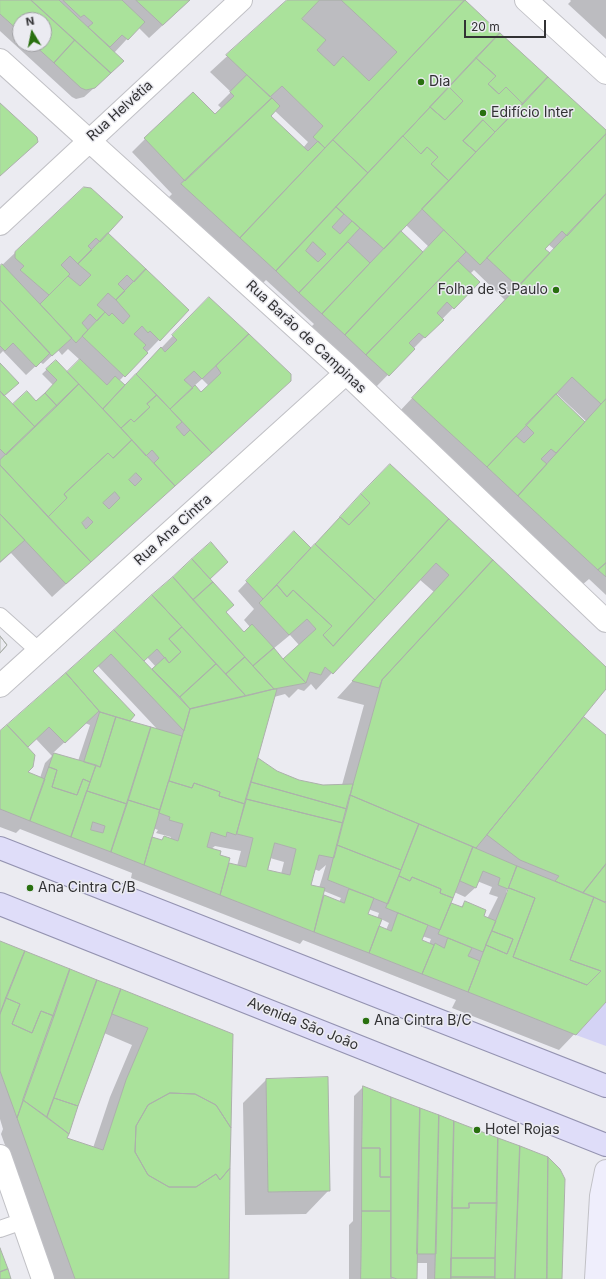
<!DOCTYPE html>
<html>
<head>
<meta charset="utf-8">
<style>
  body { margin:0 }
  #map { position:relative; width:606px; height:1279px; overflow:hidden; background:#ebebf1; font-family:Inter,sans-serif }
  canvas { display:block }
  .north { position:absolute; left:12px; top:12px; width:40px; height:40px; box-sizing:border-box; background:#ebebf1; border:1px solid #a1a1a5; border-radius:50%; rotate:350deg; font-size:11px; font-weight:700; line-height:16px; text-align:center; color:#323234 }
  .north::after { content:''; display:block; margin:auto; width:14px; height:18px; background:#29700f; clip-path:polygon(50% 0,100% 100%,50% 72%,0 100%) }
  .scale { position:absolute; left:464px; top:20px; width:82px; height:18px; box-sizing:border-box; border:2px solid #323234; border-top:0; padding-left:5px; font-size:12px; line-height:14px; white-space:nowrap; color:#323234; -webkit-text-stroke:3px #ebebf1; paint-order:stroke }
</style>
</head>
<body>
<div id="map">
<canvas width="606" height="1279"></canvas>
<div class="north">N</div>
<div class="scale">20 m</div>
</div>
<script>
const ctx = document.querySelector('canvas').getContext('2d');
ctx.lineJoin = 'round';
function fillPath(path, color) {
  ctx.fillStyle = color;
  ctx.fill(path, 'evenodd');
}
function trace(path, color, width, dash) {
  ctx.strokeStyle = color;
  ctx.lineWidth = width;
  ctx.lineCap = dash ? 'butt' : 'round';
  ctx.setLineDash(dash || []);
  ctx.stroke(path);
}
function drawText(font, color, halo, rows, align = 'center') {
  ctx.font = font + ' Inter,sans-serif';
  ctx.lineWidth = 3;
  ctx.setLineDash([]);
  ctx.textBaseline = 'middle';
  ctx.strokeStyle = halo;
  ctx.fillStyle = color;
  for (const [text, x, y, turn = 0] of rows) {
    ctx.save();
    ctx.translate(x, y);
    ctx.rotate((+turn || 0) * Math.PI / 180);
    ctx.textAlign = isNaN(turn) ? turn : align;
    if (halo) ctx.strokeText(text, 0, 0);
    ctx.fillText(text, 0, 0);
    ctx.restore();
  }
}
fillPath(new Path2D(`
  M606 1002V1046L576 1035Z`), '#d4d3f5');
fillPath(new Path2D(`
  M0 0H190L149 38 138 27 114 53V70L84 97 76 99 72 97 0 31ZM20 20H44V44H20Z
  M288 0H463L606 131V595L589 579 582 585 503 512 505 509 397 414 505 300 474 270 470 274 453 308 375 388 310 328 314 324 266 280 262 284 169 197 172 194 132 152 145 139 215 116 222 109 218 105 231 92 210 72ZM275 111 308 142 303 148 270 116ZM480 116 496 132 495 133 478 118ZM406 225 429 247 423 253 400 231ZM548 244 554 249 549 254 543 249ZM556 393 586 421 584 423 556 396 551 398Z
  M570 0H606V39L568 4 571 1Z
  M107 233 188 310 119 381 125 386 209 298 290 374V380L52 597 11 553 0 563V364L4 396 13 406 27 392 36 402 53 385 42 374 56 361 67 373 80 360 68 349 62 355 58 350 43 364 40 362 26 375 3 351 0 354V267L16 252ZM202 379 209 386 201 393 194 386Z
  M390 465 606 668V688L582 717 606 736V1001L559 1050 452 1008 456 1000 303 940 300 944 131 878 132 873 20 829 16 833 0 827V732L173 578 209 579 225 612 244 633 250 627 244 620 254 609 238 591 294 533 311 549ZM419 579 434 592 337 698 364 705 342 785 323 786 299 781 276 772 258 759 256 762 274 697 285 694 289 698 298 689 304 691 311 684 316 690ZM290 635 299 645 283 660 273 649ZM147 657 156 667 152 670 143 661ZM98 666 158 730 128 721 134 715 92 671ZM85 723 90 725 78 761 53 753ZM36 739 52 756 45 763 40 778 26 772 27 747ZM153 828 158 830 156 833 171 837 170 839 164 837 161 841 150 840ZM215 846 241 851 237 866 228 864 211 849ZM270 858 284 862 281 874 267 871ZM326 865 319 888 310 885 314 869 319 871ZM477 881 492 887 489 894 498 897 487 919 466 902 460 908 450 904 454 892 465 897 475 888ZM510 881H512L508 893H506ZM324 891 341 898 339 902 324 896 322 899ZM368 909 379 913 377 919 366 915ZM381 919 389 923 386 930 378 926ZM422 936 431 939 429 944 421 940Z
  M0 942 232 1034 228 1279H53L1 1134 3 1129 0 1119ZM104 1033 132 1045 110 1097 93 1148 66 1138Z
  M266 1080 329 1190 306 1214 245 1215 243 1103Z
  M363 1087 561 1279H427V1263H416V1279H349V1225L353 1221 354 1096Z`), '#0003');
const building = new Path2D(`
  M0 0H31L75 40 54 63 33 44H44V20H20V32L0 14Z
  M31 0H59L124 61 111 73Z
  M63 0H122L145 22 128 40 122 35 110 47 88 27 93 23 84 15 81 17Z
  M136 0H190L163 25Z
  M287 0H465L325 148 313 137 323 126 282 86 270 97 226 55Z
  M320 0H341L397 52 369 81 343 56 334 66 317 50 326 40 302 19Z
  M465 0 500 33 368 173 333 140Z
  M500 33 548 77 523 104 506 87 499 94 488 84 496 76 476 58Z
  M75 40 111 73 95 88 86 90 81 88 54 63Z
  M476 58 496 76 488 84 499 94 506 87 523 104 495 132 483 120 463 141 476 152 449 181 431 164 438 157 427 147 421 154 403 136 430 107 445 120 463 101 449 87Z
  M247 75 272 98 185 181 144 138 193 92 215 114 234 96 230 92Z
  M548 77 606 130V134L480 265 422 209Z
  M449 87 463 101 445 120 430 107Z
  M272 98 280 106 271 116 308 151 318 141 325 148 240 238 181 184Z
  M0 103 37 137 38 142 0 176Z
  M483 120 495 132 476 152 463 141Z
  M606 134V194L567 236 562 231 545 249 550 253 518 287 487 258Z
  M403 136 421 154 427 147 438 157 431 164 449 181 384 249 336 207Z
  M333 140 368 173 276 271 240 238Z
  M84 187 91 188 123 217 100 242 96 238 88 246 92 250 78 264 70 256 61 265 70 274 49 295 20 270 24 266 15 258V252Z
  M606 194V399L601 404 572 377 487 467 412 398Z
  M336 207 344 214 332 227 340 234 352 221 360 228 299 293 276 271ZM313 242 326 254 318 262 306 251Z
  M444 230 466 252 366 355 345 335Z
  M401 231 423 252 345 335 322 314Z
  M108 233 146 269 134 282 127 275 118 284 125 291 116 300 108 293 97 305 105 312 97 321 90 314 82 323 88 330 76 343 40 304 68 276 80 286 91 275 78 264Z
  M348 242 370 263 322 314 299 293Z
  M458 261 480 282 454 309 447 302 437 313 444 320 425 338 419 333 409 343 415 349 389 376 366 355Z
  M2 264 72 338 52 356 0 300V266Z
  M146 269 189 310 160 341 150 331 148 333 142 326 134 334 146 345 143 348 148 353 125 377 82 336 105 312 109 316 112 313 123 324 130 316 116 300Z
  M209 297 249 334 202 379 194 371 184 380 193 388 170 409 136 374 161 347 165 352 177 340 172 335Z
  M0 300 50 353 36 367 13 343 5 351 0 346Z
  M249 334 291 374V381L212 453 170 409 195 385 201 392 221 373 216 366Z
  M80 359 107 385 115 376 125 385 103 409 67 372Z
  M56 360 79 384 57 406 45 393 57 380 46 369Z
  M0 363 19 383 4 396 0 391Z
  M136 374 157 395 147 404 150 407 134 422 131 419 121 428 103 409Z
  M79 384 132 440 113 458 108 453 64 494 67 498 48 517 0 465V460Z
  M0 391 35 427 6 455 0 449Z
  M27 391 36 401 45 393 57 406 35 427 13 404Z
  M556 394 585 422 556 453 551 449 541 459 547 464 518 496 487 467 516 436 524 443 534 433 526 425Z
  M157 395 182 422 176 427 184 436 190 430 212 453 175 486 154 463 159 458 152 450 146 456 121 428 131 419 134 422 150 407 147 404Z
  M606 399V563L598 570 518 496Z
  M132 440 175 486 91 562 48 517 67 498 64 494 108 453 113 458ZM136 473 142 479 135 486 129 480ZM115 492 120 498 109 509 103 503ZM88 517 93 522 86 529 82 523Z
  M390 464 449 519 375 600 315 544 340 517 349 525 370 503 361 494Z
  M0 465 91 562 66 584 0 514Z
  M361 494 370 503 349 525 340 517Z
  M0 514 25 540 0 562Z
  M449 519 493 560 382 680 379 688 352 681 449 575 436 563 333 674 325 667 321 675 310 672 306 683 283 659 316 629 307 619 289 635 259 603 277 585 287 597 293 590 332 626 323 635 333 646Z
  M294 531 311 548 263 599 246 581Z
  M211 542 228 562 210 579 192 559Z
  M315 544 375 600 333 646 323 635 332 626 293 590 287 597 277 585Z
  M192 559 213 582 193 600 173 577Z
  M493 560 606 667V689L476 848 350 795 382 680Z
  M606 563V577L598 570Z
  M173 577 245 657 226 674 152 595Z
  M213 582 234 605 226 612 244 632 252 624 274 648 253 666 193 600Z
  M152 595 182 627 169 639 181 652 169 663 157 649 144 661 114 630Z
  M182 627 216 664 180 697 152 669 165 657 169 663 181 652 169 639Z
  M114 630 190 709 184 731 111 654 93 671 135 715 130 721 100 712 66 673Z
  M0 636 7 645 0 653Z
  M0 636 7 645 0 653Z
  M274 648 283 659 306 683 274 689 253 666Z
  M245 657 253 666 274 689 246 696 226 674Z
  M216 664 246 696 190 709 180 697Z
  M66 673 99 711 65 743 49 727 28 747 7 725Z
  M274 689H277L245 804 219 796 220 792 194 783 192 788 169 781 190 709Z
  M100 712 116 717 100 767 84 762Z
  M116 717 151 727 127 804 87 791 96 765 100 767Z
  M584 717 606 735V864L583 893 555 881 559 876 520 860 487 835Z
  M7 725 35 755 33 767 28 772 45 779 30 821 0 809V731Z
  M151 727 182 736 160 810 128 800Z
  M54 753 96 765 90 782 83 779 77 795 52 787 57 770 49 767Z
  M258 758 277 771 299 780 323 785 353 784 347 809 251 782Z
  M49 767 57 770 52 787 77 795 83 779 90 782 71 837 30 821Z
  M169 781 192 788 194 783 220 792 219 796 245 804 236 835 227 832 226 837 211 832 207 847 221 851 220 855 230 858 220 895 144 865 152 837 162 840 164 836 178 841 183 824 169 820 170 817 159 813Z
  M251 782 347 809 343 823 246 799Z
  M87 791 127 804 111 852 71 837ZM93 822 105 826 103 833 91 830Z
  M350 795 419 824 401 870 337 845Z
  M246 799 343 823 334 858 319 855 311 885 325 888 314 932 220 895 229 863 246 867 253 838 237 834ZM275 843 296 849 290 875 268 870Z
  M128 800 160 810 144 865 111 852Z
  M419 824 473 847 453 898 440 893 441 889 412 877 410 881 399 876Z
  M337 845 401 870 388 904 328 880Z
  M473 847 517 866 508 889 498 885 500 878 483 871 476 888 460 881Z
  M606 864V901L605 902 583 893Z
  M517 866 594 897 570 960 601 971 587 985 513 957 535 898 509 888Z
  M399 876 410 881 412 877 441 889 440 893 453 898 440 930 386 908Z
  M509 888 535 898 513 957 587 985 601 971 570 960 594 897 606 903V1002L576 1035 468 992 486 945 507 954 513 939 492 931Z
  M349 889 374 898 368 914 382 919 369 953 314 932 324 895 344 903Z
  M465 901 486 910 484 916 496 921 483 952 438 934 451 903 462 907Z
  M398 913 428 925 422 940 434 945 422 974 369 953 379 926 391 931Z
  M492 931 513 939 507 954 486 945Z
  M448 938 472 948 468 956 480 961 468 992 422 974 435 943 444 948Z
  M0 941 25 951 0 1014Z
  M25 951 70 969 54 1016 41 1011 32 1033 12 1024 20 1004 6 998Z
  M70 969 97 980 47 1117 23 1100Z
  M97 980 121 989 78 1106 54 1098Z
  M121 989 233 1034 231 1128 216 1105 195 1094 170 1093 148 1105 136 1126 135 1152 148 1175 169 1187H196L216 1174 220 1180 230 1168 229 1279H75L17 1118 23 1100 69 1134 67 1138 103 1150 126 1080 148 1028 112 1014Z
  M6 998 20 1004 12 1024 32 1033 41 1011 54 1016 17 1118 0 1071V1014Z
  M328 1077 330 1191 268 1192 266 1079Z
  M363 1086 391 1097V1177H380V1148H362Z
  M170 1093 195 1094 216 1105 231 1128 230 1168 220 1180 216 1174 196 1187H169L148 1175 135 1152 136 1126 148 1105Z
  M391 1097 420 1108 417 1279H397L391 1277Z
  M54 1098 78 1106 69 1134 47 1117Z
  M420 1108 439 1115 436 1254H417Z
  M439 1115 454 1121 451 1279H435Z
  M454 1121 498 1138 497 1203H469V1208H452Z
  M498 1138 520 1146 515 1279H495Z
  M520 1146 548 1157 547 1279H515Z
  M362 1148H380V1177H391V1211H362Z
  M548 1157 560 1169 565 1179 562 1279H547Z
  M469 1203H497L495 1258H451L452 1208H469Z
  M362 1211H391V1279H361Z
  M0 1248 8 1269 0 1272Z
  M451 1258H495V1277H451Z
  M8 1269 11 1279H0V1272Z
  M451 1277H495V1279H451Z`);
fillPath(building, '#aae29b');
trace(building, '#acb0ab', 1);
const lane = new Path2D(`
  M0 616 39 651
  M0 1229 23 1221`);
const street = new Path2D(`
  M526 0 606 73
  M0 60 346 373 606 621
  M0 224 241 0
  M0 686 346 373
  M0 1156 43 1279`);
const secondary = new Path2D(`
  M596 1279 601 1196 606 1171`);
const primary = new Path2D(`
  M0 848 606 1086
  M0 904 606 1145`);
trace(lane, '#c1c1c6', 18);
trace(street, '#c1c1c6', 24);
trace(secondary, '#c1c1c6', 24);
trace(primary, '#9493b1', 24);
trace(lane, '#fff', 16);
trace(street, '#fff', 22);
trace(secondary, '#efeefc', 22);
trace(primary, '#dfddf9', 22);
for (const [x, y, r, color] of [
  [421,82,4,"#29700f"],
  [483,113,4,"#29700f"],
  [556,290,4,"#29700f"],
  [30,888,4,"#29700f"],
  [366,1021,4,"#29700f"],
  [477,1130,4,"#29700f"]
]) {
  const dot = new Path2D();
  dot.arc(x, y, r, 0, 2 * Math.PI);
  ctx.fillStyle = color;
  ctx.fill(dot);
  trace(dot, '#ebebf1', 1.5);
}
drawText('14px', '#323234', '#ebebf1', [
  ["Dia",429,82],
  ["Edifício Inter",491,113],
  ["Folha de S.Paulo",548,290,"right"],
  ["Ana Cintra C/B",38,888],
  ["Ana Cintra B/C",374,1021],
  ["Hotel Rojas",485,1130]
], 'left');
drawText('14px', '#323234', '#ebebf1', [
  ["Rua Helvétia",120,111,-42],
  ["Rua Barão de Campinas",306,337,43],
  ["Rua Ana Cintra",173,530,-42],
  ["Avenida São João",303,1024,22]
]);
</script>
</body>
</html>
